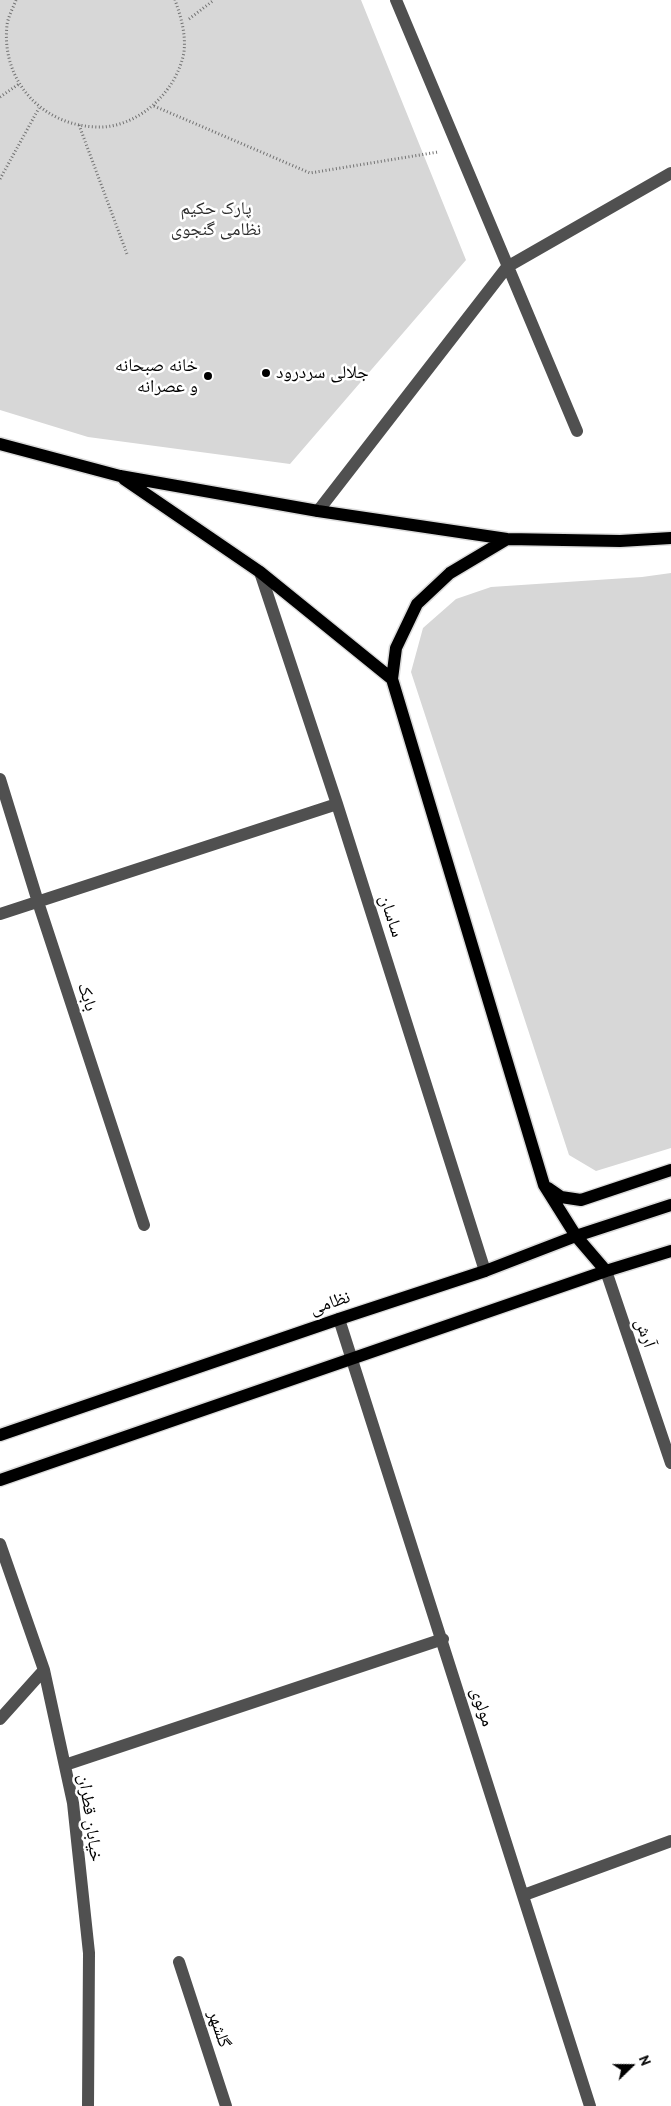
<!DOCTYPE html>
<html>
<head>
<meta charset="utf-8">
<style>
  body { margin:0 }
  #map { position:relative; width:671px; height:2106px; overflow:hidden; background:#fff; font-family:"PT Sans",sans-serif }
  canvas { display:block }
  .north { position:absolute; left:606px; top:2041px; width:50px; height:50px; -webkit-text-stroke:4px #fff; paint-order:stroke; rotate:68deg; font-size:14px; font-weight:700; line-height:20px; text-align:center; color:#000 }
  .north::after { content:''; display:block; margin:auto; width:18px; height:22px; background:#000; clip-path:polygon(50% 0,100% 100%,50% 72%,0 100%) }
</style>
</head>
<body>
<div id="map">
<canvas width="671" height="2106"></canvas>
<div class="north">N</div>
</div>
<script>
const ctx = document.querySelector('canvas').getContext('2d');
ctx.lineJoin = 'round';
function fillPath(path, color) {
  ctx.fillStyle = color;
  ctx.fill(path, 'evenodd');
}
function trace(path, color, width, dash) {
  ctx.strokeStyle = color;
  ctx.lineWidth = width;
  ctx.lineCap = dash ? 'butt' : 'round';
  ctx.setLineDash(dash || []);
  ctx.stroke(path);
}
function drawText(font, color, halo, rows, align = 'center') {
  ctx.font = font + ' "PT Sans","Noto Naskh Arabic",sans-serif';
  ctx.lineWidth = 5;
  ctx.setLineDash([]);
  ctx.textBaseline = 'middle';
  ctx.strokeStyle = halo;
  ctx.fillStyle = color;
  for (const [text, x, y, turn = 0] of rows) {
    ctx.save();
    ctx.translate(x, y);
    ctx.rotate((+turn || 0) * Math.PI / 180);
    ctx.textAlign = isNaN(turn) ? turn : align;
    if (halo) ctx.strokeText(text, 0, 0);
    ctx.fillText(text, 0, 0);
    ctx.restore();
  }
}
fillPath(new Path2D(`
  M0 0H361L466 260 290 464 88 437 0 410Z
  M671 573V1148L596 1171 569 1155 411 672 423 628 456 599 491 587 642 577Z`), '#d7d7d7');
const major = new Path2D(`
  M0 444 120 476 318 511 507 539 620 541 671 538
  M124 479 260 572 392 679
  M507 539 450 573 417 604 396 648 392 679 544 1185 576 1236 606 1271
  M548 1188 561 1197 581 1200 671 1170
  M0 1435 339 1319 485 1271 576 1236 671 1205
  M0 1480 606 1271 671 1251`);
trace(major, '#dbdbdb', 15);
trace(new Path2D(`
  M16 0C13 8 8 17 7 25 1 80 41 125 96 127 137 129 177 92 184 52 186 34 181 17 175 0
  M189 19 214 0
  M0 97 19 84
  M154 106 310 173 438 152
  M79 125 127 254
  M0 179 39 108`), '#727272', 3, [1, 2.5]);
trace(new Path2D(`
  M396 0 577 431
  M318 511 507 267 671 173
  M260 572 337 804 485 1271
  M0 779 38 902 144 1225
  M0 914 337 804
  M606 1271 671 1463
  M339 1319 590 2106
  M0 1544 44 1670 73 1803 89 1953 88 2106
  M0 1719 44 1670
  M65 1765 443 1639
  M524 1895 671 1841
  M179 1962 226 2106`), '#505050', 12);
trace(major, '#000', 12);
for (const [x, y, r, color] of [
  [266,373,5,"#000"],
  [208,376,5,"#000"]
]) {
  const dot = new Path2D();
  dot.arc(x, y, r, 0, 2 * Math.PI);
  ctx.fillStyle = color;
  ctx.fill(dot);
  trace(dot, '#fff', 2);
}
drawText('18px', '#2e2e2e', '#fff', [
  ["پارک حکیم",216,209],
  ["نظامی گنجوی",216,230]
]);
drawText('18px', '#000', '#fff', [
  ["خانه صبحانه",198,366],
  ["و عصرانه",198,387],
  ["جلالی سردرود",276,373,"left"]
], 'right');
drawText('18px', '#000', '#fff', [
  ["ساسان",391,916,72],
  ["بابک",87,997,72],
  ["نظامی",330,1303,-18],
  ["آرش",645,1333,71],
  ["مولوی",482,1707,72],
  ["خیابان قطران",90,1818,82],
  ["گلشهر",219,2029,72]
]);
</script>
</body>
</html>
